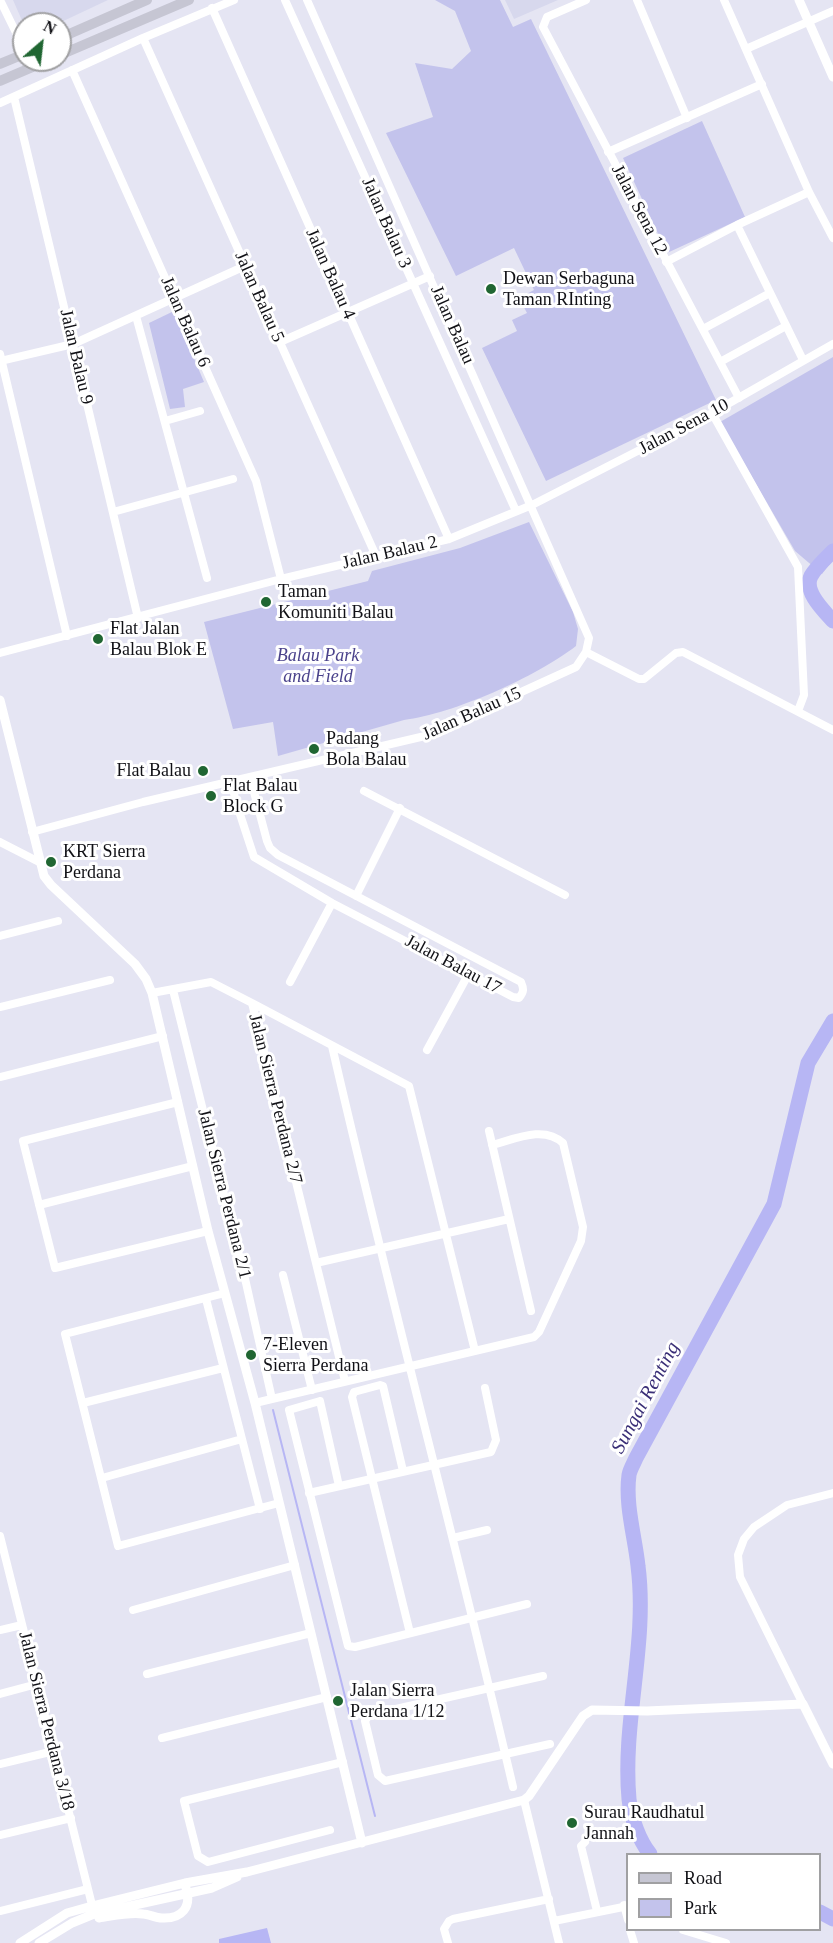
<!DOCTYPE html>
<html>
<head>
<meta charset="utf-8">
<style>
  body { margin:0 }
  #map { position:relative; width:833px; height:1943px; overflow:hidden; background:#e5e5f3; font-family:"Times New Roman",serif }
  canvas { display:block }
  .legend { position:absolute; left:626px; top:1853px; width:195px; height:78px; box-sizing:border-box; background:#fff; border:2px solid #a0a0a2; margin:0; padding:8px 10px; list-style:none; font-size:18px; color:#111116 }
  .legend li { display:flex; align-items:center; gap:12px; height:30px }
  .legend b { width:30px; border:2px solid #a0a0a2 }
  .north { position:absolute; left:12px; top:12px; width:60px; height:60px; box-sizing:border-box; background:#fff; border:2px solid #a0a0a2; border-radius:50%; rotate:28deg; font-size:16px; font-weight:700; line-height:24px; text-align:center; color:#111116 }
  .north::after { content:''; display:block; margin:auto; width:21px; height:27px; background:#206632; clip-path:polygon(50% 0,100% 100%,50% 72%,0 100%) }
</style>
</head>
<body>
<div id="map">
<canvas width="833" height="1943"></canvas>
<ul class="legend">
<li><b style="height:8px;background:#c6c6d3"></b>Road</li>
<li><b style="height:16px;background:#c3c3ec"></b>Park</li>
</ul>
<div class="north">N</div>
</div>
<script>
const ctx = document.querySelector('canvas').getContext('2d');
ctx.lineJoin = 'round';
function fillPath(path, color) {
  ctx.fillStyle = color;
  ctx.fill(path, 'evenodd');
}
function trace(path, color, width, dash) {
  ctx.strokeStyle = color;
  ctx.lineWidth = width;
  ctx.lineCap = dash ? 'butt' : 'round';
  ctx.setLineDash(dash || []);
  ctx.stroke(path);
}
function drawText(font, color, halo, rows, align = 'center') {
  ctx.font = font + ' "Times New Roman",serif';
  ctx.lineWidth = 6;
  ctx.setLineDash([]);
  ctx.textBaseline = 'middle';
  ctx.strokeStyle = halo;
  ctx.fillStyle = color;
  for (const [text, x, y, turn = 0] of rows) {
    ctx.save();
    ctx.translate(x, y);
    ctx.rotate((+turn || 0) * Math.PI / 180);
    ctx.textAlign = isNaN(turn) ? turn : align;
    if (halo) ctx.strokeText(text, 0, 0);
    ctx.fillText(text, 0, 0);
    ctx.restore();
  }
}
fillPath(new Path2D(`
  M13 0H108L57 24 24 25Z
  M505 0H558L514 19Z`), '#d7d8ed');
fillPath(new Path2D(`
  M435 0H500L513 27 531 19 716 400 546 481 482 348 517 331 512 320 527 313 519 298 534 290 514 248 456 276 386 133 433 117 415 63 452 69 471 51 455 11Z
  M702 121 745 217 667 253 623 158Z
  M174 311 204 382 183 389 185 407 170 409 149 323Z
  M833 357V560L822 574 795 551 720 422Z
  M529 522 573 612 578 629 576 646C536 677 453 714 404 720L278 756 273 722 233 729 204 622 368 581 372 571 460 548Z`), '#c3c3ec');
fillPath(new Path2D(`
  M267 1928 271 1943H219V1939Z`), '#b7b6f4');
trace(new Path2D(`
  M273 1410 375 1816`), '#b7b6f4', 2);
trace(new Path2D(`
  M833 551C826 558 816 567 811 576 803 591 824 611 833 621
  M650 1854C639 1840 631 1818 629 1799 622 1721 648 1644 638 1566 635 1537 625 1505 629 1475 630 1469 634 1463 636 1458L774 1204 808 1063 833 1021
  M820 1912 833 1919`), '#b7b6f4', 15);
trace(new Path2D(`
  M0 0 24 49
  M285 0 516 511
  M586 0 547 17 543 27 739 398
  M637 0 687 118
  M724 0 809 192 833 238
  M212 8 449 539
  M143 38 376 556
  M746 49 833 11
  M72 70 256 481 281 579
  M14 97 138 618
  M0 103 143 38 234 0
  M608 152 762 84
  M737 225 803 360
  M666 262 737 225 809 192
  M136 316 207 578
  M703 329 770 293
  M280 342 430 276
  M0 354 67 636
  M0 361 73 344 245 266
  M720 362 786 326
  M712 413 798 567 804 695 798 711
  M165 421 200 411
  M113 512 233 479
  M586 652 639 679H644L676 653 683 652 833 730
  M0 653 281 579 449 539 532 505 712 413 833 344
  M232 781 235 799 254 857 332 903 513 997 519 998C524 992 524 989 521 982L278 855 270 848 267 841 250 777
  M364 791 565 895
  M32 832 143 802 425 736 576 667 586 652 589 638 307 0
  M0 842 39 862
  M356 896 400 808
  M0 936 58 921
  M290 982 332 903
  M173 990 246 1283 272 1399
  M152 993 211 982 252 1003 345 1381
  M252 1003 409 1086 475 1351
  M0 1007 110 980
  M332 1046C389 1294 455 1539 513 1787
  M427 1050 469 973
  M0 1077 163 1036
  M178 1102 23 1141 55 1268 208 1231
  M489 1131 531 1311
  M39 1205 193 1166
  M316 1263 509 1219
  M283 1275 312 1390
  M225 1293 65 1334 118 1546 279 1503
  M206 1299 260 1509
  M83 1403 223 1368
  M255 1403 534 1337 539 1332 581 1241 583 1227 563 1143C544 1125 515 1139 492 1145
  M403 1471 383 1386 380 1385 354 1392 352 1397 410 1633
  M102 1478 242 1439
  M339 1486 320 1401 289 1410 348 1646 355 1647 527 1604
  M309 1493 491 1452 496 1440 485 1388
  M0 1536 93 1909
  M453 1538 487 1530
  M133 1610 295 1565
  M0 1630 22 1625
  M147 1674 311 1633
  M543 1676 369 1715 365 1721 378 1775 385 1781 550 1744
  M0 1694 37 1684
  M803 1704 740 1577 738 1555 744 1539 754 1527 787 1505 833 1493
  M162 1738 327 1697
  M0 1764 54 1751
  M524 1800 559 1943
  M330 1830 208 1862 198 1856 184 1801 343 1762
  M0 1835 71 1818
  M585 1842 581 1846 597 1911
  M624 1905 628 1920
  M0 1911 88 1889
  M554 1921 628 1906
  M630 1930 634 1943
  M683 1930 726 1943
  M448 1943 444 1929 449 1921 453 1919 549 1899`), '#fff', 8);
trace(new Path2D(`
  M799 0 833 77
  M0 700 44 876 51 885 135 964 146 979 152 993 208 1231 255 1403 362 1843
  M99 1918C113 1916 129 1912 143 1914 149 1914 155 1918 162 1918 182 1919 192 1907 186 1888
  M20 1943 67 1913 92 1906 185 1883 247 1872 524 1800 529 1796 583 1716 592 1710 647 1711 803 1704 833 1764
  M39 1943 72 1923 94 1914 212 1888 237 1877`), '#fff', 9);
trace(new Path2D(`
  M60 38 147 0
  M60 55 189 0
  M0 64 24 54
  M0 81 49 60`), '#c6c6d3', 10);
for (const [x, y, r, color] of [
  [491,289,6,"#206632"],
  [266,602,6,"#206632"],
  [98,639,6,"#206632"],
  [314,749,6,"#206632"],
  [203,771,6,"#206632"],
  [211,796,6,"#206632"],
  [51,862,6,"#206632"],
  [251,1355,6,"#206632"],
  [338,1701,6,"#206632"],
  [572,1823,6,"#206632"]
]) {
  const dot = new Path2D();
  dot.arc(x, y, r, 0, 2 * Math.PI);
  ctx.fillStyle = color;
  ctx.fill(dot);
  trace(dot, '#fff', 2);
}
drawText('18px', '#111116', '#fff', [
  ["Jalan Sena 12",639,210,62],
  ["Jalan Balau 3",386,223,66],
  ["Jalan Balau 4",330,274,66],
  ["Jalan Balau 5",259,297,66],
  ["Jalan Balau 6",185,322,66],
  ["Jalan Balau",452,325,66],
  ["Jalan Balau 9",76,357,77],
  ["Jalan Sena 10",684,427,-28],
  ["Jalan Balau 2",390,553,-13],
  ["Jalan Balau 15",472,714,-24],
  ["Jalan Balau 17",453,965,28],
  ["Jalan Sierra Perdana 2/7",275,1099,76],
  ["Jalan Sierra Perdana 2/1",224,1194,76],
  ["Jalan Sierra Perdana 3/18",46,1721,76]
]);
drawText('18px', '#111116', '#fff', [
  ["Dewan Serbaguna",503,279],
  ["Taman RInting",503,300],
  ["Taman",278,592],
  ["Komuniti Balau",278,613],
  ["Flat Jalan",110,629],
  ["Balau Blok E",110,650],
  ["Padang",326,739],
  ["Bola Balau",326,760],
  ["Flat Balau",191,771,"right"],
  ["Flat Balau",223,786],
  ["Block G",223,807],
  ["KRT Sierra",63,852],
  ["Perdana",63,873],
  ["7-Eleven",263,1345],
  ["Sierra Perdana",263,1366],
  ["Jalan Sierra",350,1691],
  ["Perdana 1/12",350,1712],
  ["Surau Raudhatul",584,1813],
  ["Jannah",584,1834]
], 'left');
drawText('italic 18px', '#4a428b', '#fff', [
  ["Balau Park",318,656],
  ["and Field",318,677]
]);
drawText('italic 20px', '#3a2f77', '#fff', [
  ["Sungai Renting",646,1398,-62]
]);
</script>
</body>
</html>
